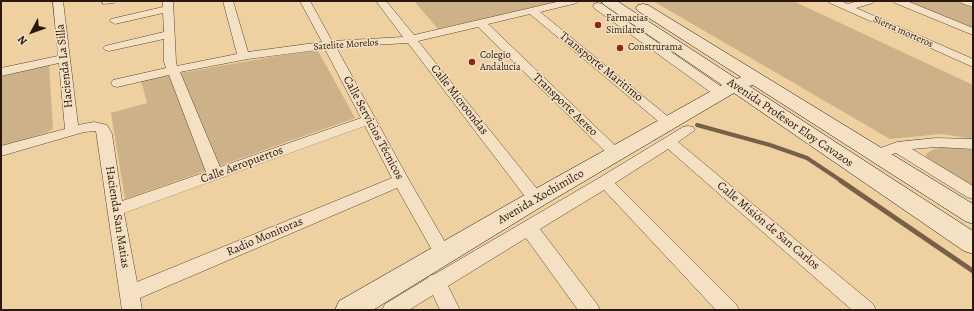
<!DOCTYPE html>
<html>
<head>
<meta charset="utf-8">
<style>
  body { margin:0 }
  #map { position:relative; width:974px; height:311px; overflow:hidden; background:#eed0a1; font-family:Alegreya,serif }
  canvas { display:block }
  .frame { position:absolute; inset:0; border:2px solid #291710; pointer-events:none }
  .north { position:absolute; left:12px; top:12px; width:40px; height:40px; -webkit-text-stroke:3px #f4e0c2; paint-order:stroke; rotate:229deg; font-size:11px; font-weight:700; line-height:16px; text-align:center; color:#291710 }
  .north::after { content:''; display:block; margin:auto; width:14px; height:18px; background:#291710; clip-path:polygon(50% 0,100% 100%,50% 72%,0 100%) }
</style>
</head>
<body>
<div id="map">
<canvas width="974" height="311"></canvas>
<div class="frame"></div>
<div class="north">N</div>
</div>
<script>
const ctx = document.querySelector('canvas').getContext('2d');
ctx.lineJoin = 'round';
function fillPath(path, color) {
  ctx.fillStyle = color;
  ctx.fill(path, 'evenodd');
}
function trace(path, color, width, dash) {
  ctx.strokeStyle = color;
  ctx.lineWidth = width;
  ctx.lineCap = dash ? 'butt' : 'round';
  ctx.setLineDash(dash || []);
  ctx.stroke(path);
}
function drawText(font, color, halo, rows, align = 'center') {
  ctx.font = font + ' Alegreya,serif';
  ctx.lineWidth = 3;
  ctx.setLineDash([]);
  ctx.textBaseline = 'middle';
  ctx.strokeStyle = halo;
  ctx.fillStyle = color;
  for (const [text, x, y, turn = 0] of rows) {
    ctx.save();
    ctx.translate(x, y);
    ctx.rotate((+turn || 0) * Math.PI / 180);
    ctx.textAlign = isNaN(turn) ? turn : align;
    if (halo) ctx.strokeText(text, 0, 0);
    ctx.fillText(text, 0, 0);
    ctx.restore();
  }
}
fillPath(new Path2D(`
  M414 1H560L438 29Z
  M653 1H793L973 85V139L942 134 890 139Z
  M903 1H954L973 8V29Z
  M317 49 355 118 125 199 111 113 147 103 141 80Z
  M49 65 53 129 46 133 1 146V76Z
  M942 147 973 150V186L927 160 926 154 932 150Z`), '#cdb188');
trace(new Path2D(`
  M697 125 770 145 807 158 843 182`), '#77604a', 4);
trace(new Path2D(`
  M841 181 973 271`), '#77604a', 5);
const street = new Path2D(`
  M53 1H63L78 125 94 122 107 125 112 134 122 201 206 172 169 75 117 87 113 86 111 83 113 80 166 68 164 62V39L109 51 105 50 103 48 105 46 164 32 163 13 115 24 110 21 111 19 163 7V1H173L176 62 177 66 237 54 223 1H233L248 52 322 42 300 1H310L332 41 403 37 376 1H386L414 35 561 1H579L577 3 540 12 676 123 674 126 669 127 664 126 530 14 488 24 621 151 623 154 621 157 616 159 611 157 478 27 418 41 542 195 544 199 542 203 536 205 530 203 408 43 336 47 409 180 449 249 452 254 449 259 443 261 437 259 397 188 140 298 142 310H122L96 131 84 132 1 156V146L65 129 59 63 1 76V68L58 56ZM325 49 361 118 220 167 180 72 248 59ZM365 126 392 178 137 282 124 213Z
  M102 1H116L114 3 103 4Z
  M828 1H841L848 4 858 1H875L873 3 856 8 973 59V67L830 3Z
  M893 1H907L973 28V35L895 3Z
  M959 1H973V7L961 3Z
  M598 3 602 4 726 90 727 93 726 96H716L594 8 593 6 594 4Z
  M688 126 693 127 695 130 678 142 873 304 876 310H852L668 149 615 183 736 304 739 310H716L604 190 540 229 597 304 600 310H578L526 238 448 286 460 310H440L433 295 409 310H382L385 304 428 278 429 276 435 274 599 178 683 127Z
  M936 138 973 139V149L936 147 912 149 973 186V199L967 197 896 153 877 159 872 157 870 154 872 151 897 142Z`);
const secondary = new Path2D(`
  M601 1H617L737 79 741 77 638 11 636 8 638 5 643 4 648 5 973 204V224L965 221 753 85 749 86 973 231V254L964 251 734 93 544 205 373 310H335L339 301 528 193 722 85 603 4Z`);
trace(street, '#5a4534', 1);
trace(secondary, '#291710', 1);
fillPath(street, '#f4e0c2');
fillPath(secondary, '#f4e0c2');
for (const [x, y, r, color] of [
  [598,25,4,"#8f2418"],
  [620,48,4,"#8f2418"],
  [472,62,4,"#8f2418"]
]) {
  const dot = new Path2D();
  dot.arc(x, y, r, 0, 2 * Math.PI);
  ctx.fillStyle = color;
  ctx.fill(dot);
  trace(dot, '#f4e0c2', 1.5);
}
drawText('10px', '#291710', '#f4e0c2', [
  ["Farmacias",606,19],
  ["Similares",606,31],
  ["Construrama",628,48],
  ["Colegio",480,56],
  ["Andalucía",480,68]
], 'left');
drawText('10px', '#291710', '#f4e0c2', [
  ["Sierra morteros",903,32,24],
  ["Satelite Morelos",346,45,-4]
]);
drawText('12px', '#291710', '#f4e0c2', [
  ["Hacienda La Silla",65,66,-96],
  ["Transporte Maritimo",601,67,39],
  ["Calle Microondas",459,100,52],
  ["Transporte Aereo",565,105,44],
  ["Avenida Profesor Eloy Cavazos",790,123,34],
  ["Calle Servicios Técnicos",373,128,62],
  ["Calle Aeropuertos",242,165,-20],
  ["Avenida Xochimilco",541,197,-30],
  ["Hacienda San Matias",117,217,81],
  ["Calle Misión de San Carlos",768,226,40],
  ["Radio Monitoras",265,237,-23]
]);
</script>
</body>
</html>
